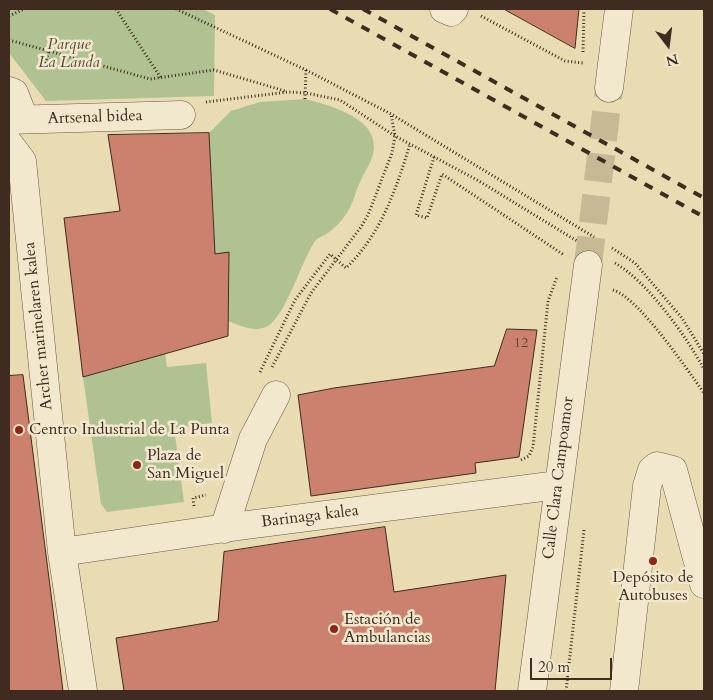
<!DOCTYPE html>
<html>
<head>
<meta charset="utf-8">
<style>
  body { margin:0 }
  #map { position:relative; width:713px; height:700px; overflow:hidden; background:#e9dcb3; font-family:Cardo,serif }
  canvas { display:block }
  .frame { position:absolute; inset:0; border:10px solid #3f2b1f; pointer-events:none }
  .north { position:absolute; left:643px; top:20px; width:50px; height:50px; -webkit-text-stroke:4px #f1e8ce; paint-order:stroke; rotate:165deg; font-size:14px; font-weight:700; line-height:20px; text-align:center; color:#3f2b1f }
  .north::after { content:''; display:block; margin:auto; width:18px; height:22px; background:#3f2b1f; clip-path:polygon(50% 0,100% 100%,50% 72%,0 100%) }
  .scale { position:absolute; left:530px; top:658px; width:82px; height:22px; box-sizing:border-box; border:2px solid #3f2b1f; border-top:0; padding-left:6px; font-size:15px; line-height:18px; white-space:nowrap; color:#3f2b1f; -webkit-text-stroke:4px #f1e8ce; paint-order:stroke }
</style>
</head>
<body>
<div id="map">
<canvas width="713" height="700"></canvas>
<div class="frame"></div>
<div class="north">N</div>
<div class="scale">20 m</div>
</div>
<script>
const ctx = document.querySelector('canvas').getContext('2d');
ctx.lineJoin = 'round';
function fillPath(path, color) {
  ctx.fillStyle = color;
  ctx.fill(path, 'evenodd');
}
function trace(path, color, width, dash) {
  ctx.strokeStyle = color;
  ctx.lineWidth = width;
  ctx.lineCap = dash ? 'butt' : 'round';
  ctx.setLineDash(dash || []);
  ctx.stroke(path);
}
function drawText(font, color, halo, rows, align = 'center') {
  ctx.font = font + ' Cardo,serif';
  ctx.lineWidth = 5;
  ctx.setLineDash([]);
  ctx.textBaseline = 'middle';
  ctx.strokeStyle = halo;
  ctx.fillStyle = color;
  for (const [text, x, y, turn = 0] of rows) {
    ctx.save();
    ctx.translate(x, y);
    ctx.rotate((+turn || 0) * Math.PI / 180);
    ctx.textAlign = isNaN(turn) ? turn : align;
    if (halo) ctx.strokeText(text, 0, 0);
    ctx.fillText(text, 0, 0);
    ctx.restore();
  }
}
fillPath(new Path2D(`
  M9 9H203L215 15 214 96 46 101 9 53Z
  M305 99C328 105 376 117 374 148 373 160 366 169 361 180 355 192 353 206 344 217 340 223 333 229 328 233 324 236 318 237 315 241 301 262 286 315 268 326 256 333 240 326 228 321L229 253 215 254 209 133 231 111 260 102Z
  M165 352 167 367 206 363 212 423 174 428 184 502 107 512 101 504 83 377Z`), '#b0c292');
const building = new Path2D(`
  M504 9H579L575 48Z
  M209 133 215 254 229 252 228 336 83 377 64 218 120 211 108 135Z
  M507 329 537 330 519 457 475 463 476 473 311 496 298 395 334 388 494 366Z
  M23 375 51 594 63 691H9V376Z
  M385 527 394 592 506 575 495 691H124L116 638 218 621 224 552Z`);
fillPath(building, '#cc816f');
trace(building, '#3f2b1f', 1);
trace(new Path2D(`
  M588 265 609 88`), '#c7b995', 28, [28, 14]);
const minor = new Path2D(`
  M444 9 451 12 454 9
  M609 88 619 9
  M9 91 14 93 24 119
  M9 120 181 115
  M9 144 22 161 62 552 83 691
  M224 529 253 439 276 395
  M62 552 239 526 558 485
  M532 691 588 265
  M624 691 647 486 652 470 657 466 673 470 704 584`);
trace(minor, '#6a5744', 29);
trace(new Path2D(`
  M116 9 161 78
  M176 9 306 70 391 114 594 237
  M9 16 24 9
  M481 16 565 61 583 63
  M9 40 150 79 214 70 285 91
  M583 52 584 9
  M45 63 49 51
  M305 99 306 70
  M206 102 288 92 306 93 340 100 395 136 479 181 577 241
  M434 157 416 215 427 218 442 174 564 255
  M612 248 635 263 682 318 704 354
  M615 263C647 281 686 336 704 369
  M613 290C639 298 686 368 704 393
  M272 367 311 293 361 227 368 215 392 153 395 136 391 114
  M260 372 295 300 330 254 346 268C381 234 396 190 410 144
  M521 460 529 456 533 447 548 301 557 277
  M194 506 193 498 206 495
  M566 691 584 530`), '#3f2b1f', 3, [1, 2.5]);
trace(minor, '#f1e8ce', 28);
trace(new Path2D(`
  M330 9 704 217
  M363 9 704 198`), '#3f2b1f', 4, [9, 9]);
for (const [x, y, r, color] of [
  [19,430,5,"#8f2418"],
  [137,465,5,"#8f2418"],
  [653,561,5,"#8f2418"],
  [334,629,5,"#8f2418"]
]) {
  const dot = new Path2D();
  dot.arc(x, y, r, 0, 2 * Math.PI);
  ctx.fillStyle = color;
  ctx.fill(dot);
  trace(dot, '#f1e8ce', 2);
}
drawText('14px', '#624033', null, [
  ["12",521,344]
]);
drawText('italic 16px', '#564936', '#f1e8ce', [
  ["Parque",69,45],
  ["La Landa",69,63]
]);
drawText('16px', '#3f2b1f', '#f1e8ce', [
  ["Artsenal bidea",95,118,-2],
  ["Archer marinelaren kalea",39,326,-96],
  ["Calle Clara Campoamor",559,478,-83],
  ["Barinaga kalea",310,517,-7]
]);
drawText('16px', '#3f2b1f', '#f1e8ce', [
  ["Centro Industrial de La Punta",29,430],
  ["Plaza de",147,456],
  ["San Miguel",147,474],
  ["Depósito de",653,578,"center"],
  ["Autobuses",653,596,"center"],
  ["Estación de",344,620],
  ["Ambulancias",344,638]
], 'left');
</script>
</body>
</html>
